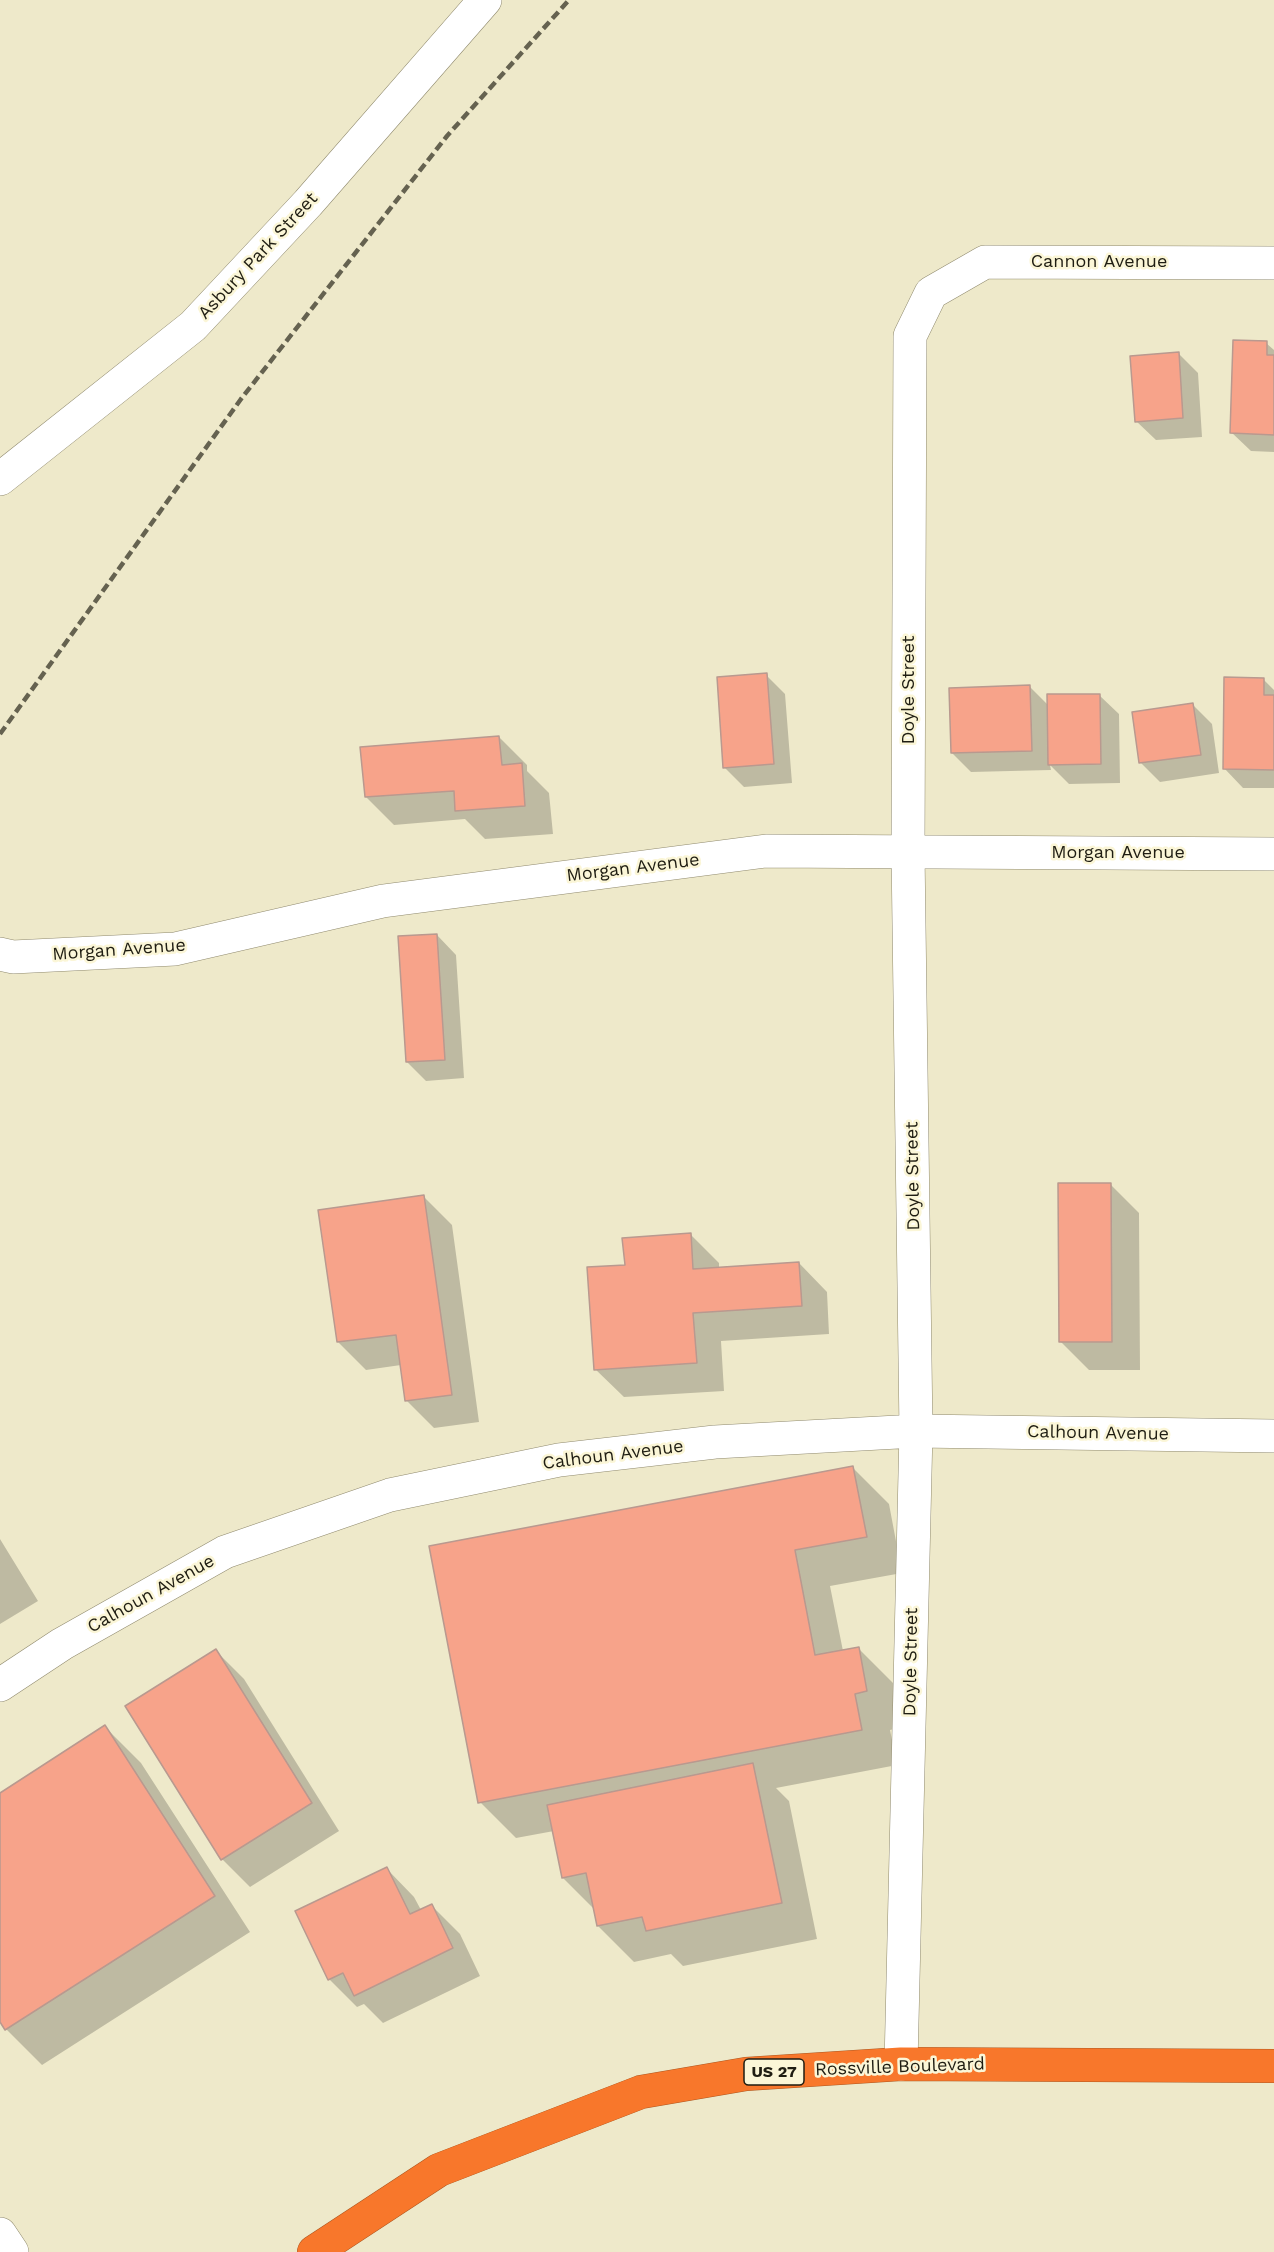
<!DOCTYPE html>
<html>
<head>
<meta charset="utf-8">
<style>
  body { margin:0 }
  canvas { display:block; background:#eee9ca }
</style>
</head>
<body>
<canvas width="1274" height="2252"></canvas>
<script>
const ctx = document.querySelector('canvas').getContext('2d');
ctx.lineJoin = 'round';
function fillPath(path, color) {
  ctx.fillStyle = color;
  ctx.fill(path, 'evenodd');
}
function trace(path, color, width, dash) {
  ctx.strokeStyle = color;
  ctx.lineWidth = width;
  ctx.lineCap = dash ? 'butt' : 'round';
  ctx.setLineDash(dash || []);
  ctx.stroke(path);
}
function drawText(font, color, halo, rows, align = 'center') {
  ctx.font = font + ' "Work Sans",sans-serif';
  ctx.lineWidth = 5;
  ctx.setLineDash([]);
  ctx.textBaseline = 'middle';
  ctx.strokeStyle = halo;
  ctx.fillStyle = color;
  for (const [text, x, y, turn = 0] of rows) {
    ctx.save();
    ctx.translate(x, y);
    ctx.rotate((+turn || 0) * Math.PI / 180);
    ctx.textAlign = isNaN(turn) ? turn : align;
    if (halo) ctx.strokeText(text, 0, 0);
    ctx.fillText(text, 0, 0);
    ctx.restore();
  }
}
fillPath(new Path2D(`
  M1266 343 1274 350V452L1251 451 1231 432Z
  M1179 354 1198 373 1202 437 1156 440 1136 421Z
  M766 675 785 694 792 783 744 787 725 768Z
  M1263 679 1274 690V788H1243L1224 768Z
  M1030 687 1049 706 1099 695 1119 714 1120 783 1069 784 1050 765 1051 770 971 772 952 753Z
  M1193 705 1212 724 1219 773 1160 782 1141 763Z
  M499 737 527 765V771L549 793 553 834 485 839 465 819 394 825 366 797Z
  M437 935 456 955 464 1078 426 1081 407 1062Z
  M1111 1185 1139 1213 1140 1370H1089L1061 1342Z
  M424 1197 452 1225 479 1422 434 1428 406 1400 401 1365 366 1370 338 1342Z
  M691 1235 719 1263V1269L799 1263 827 1292 829 1334 721 1341 724 1391 624 1397 595 1369 626 1266Z
  M853 1468 889 1504 902 1573 830 1586 843 1651 858 1648 894 1684 903 1727 890 1730 897 1765 776 1788 789 1801 817 1939 683 1966 671 1954 634 1962 598 1926 594 1909 563 1878 554 1831 516 1838 480 1802Z
  M0 1539 38 1601 0 1624Z
  M216 1651 244 1679 339 1831 250 1887 222 1859Z
  M105 1727 141 1763 250 1932 42 2065 6 2029 0 2019V1795Z
  M386 1868 414 1897 421 1910 432 1906 460 1934 480 1976 383 2023 364 2004 357 2007 329 1979Z`), '#0003');
const building = new Path2D(`
  M1233 340 1267 341V355H1274V435L1230 433Z
  M1179 352 1183 418 1135 422 1130 356Z
  M767 673 774 764 723 768 717 677Z
  M1224 677 1264 678V695H1274V770L1223 769Z
  M1030 685 1032 751 951 753 949 688Z
  M1047 694H1100L1101 764 1048 765Z
  M1193 703 1201 755 1139 763 1132 712Z
  M499 736 502 765 522 763 525 806 455 811 454 791 365 797 360 747Z
  M437 934 445 1060 406 1062 398 936Z
  M1058 1183H1111L1112 1342H1059Z
  M424 1195 452 1395 405 1401 396 1335 337 1342 318 1210Z
  M691 1233 693 1269 799 1262 802 1306 693 1313 697 1363 594 1370 587 1267 625 1265 622 1238Z
  M853 1466 867 1537 795 1550 815 1655 859 1647 867 1691 855 1694 862 1730 478 1803 429 1546Z
  M216 1649 312 1803 221 1860 125 1706Z
  M105 1725 215 1896 5 2030 0 2022V1793Z
  M753 1763 782 1903 646 1931 642 1917 597 1926 586 1873 562 1878 547 1805Z
  M387 1867 410 1914 432 1904 453 1948 354 1996 343 1973 328 1980 295 1911Z`);
fillPath(building, '#f7a38a');
trace(building, '#b9998f', 1.5);
const street = new Path2D(`
  M0 479 193 326 308 203 485 0
  M0 954 13 957 175 949 383 901 766 851 1274 854
  M0 1685 62 1644 225 1552 390 1495 559 1460 715 1442 916 1431 1274 1436
  M901 2064 916 1431 908 852 910 336 931 293 985 262 1274 263
  M0 2234 12 2252`);
const highway = new Path2D(`
  M314 2252 439 2170 641 2092 746 2074 901 2064 1274 2066`);
trace(street, '#908a6e', 34);
trace(highway, '#ac5822', 34);
trace(street, '#fff', 33);
trace(highway, '#f8772b', 33);
trace(new Path2D(`
  M0 734 241 399 447 136 569 0`), '#656250', 4.5, [9, 4.5]);
for (const [x, y, w] of [
  [774,2072,60]
]) {
  const box = new Path2D();
  box.roundRect(x - w / 2, y - 13, w, 26, 4.5);
  ctx.fillStyle = '#fbf6d7';
  ctx.fill(box);
  trace(box, '#1f1d12', 1.5);
}
drawText('bold 16px', '#1f1d12', null, [
  ["US 27",774,2072]
]);
drawText('18px', '#1f1d12', '#fbf6d7', [
  ["Asbury Park Street",258,256,-47],
  ["Cannon Avenue",1099,262],
  ["Doyle Street",909,690,-90],
  ["Morgan Avenue",1118,853],
  ["Morgan Avenue",633,868,-7],
  ["Morgan Avenue",119,950,-4],
  ["Doyle Street",913,1176,-91],
  ["Calhoun Avenue",1098,1433,1],
  ["Calhoun Avenue",613,1455,-7],
  ["Calhoun Avenue",151,1594,-29],
  ["Doyle Street",911,1662,-89],
  ["Rossville Boulevard",900,2067,-2]
]);
</script>
</body>
</html>
